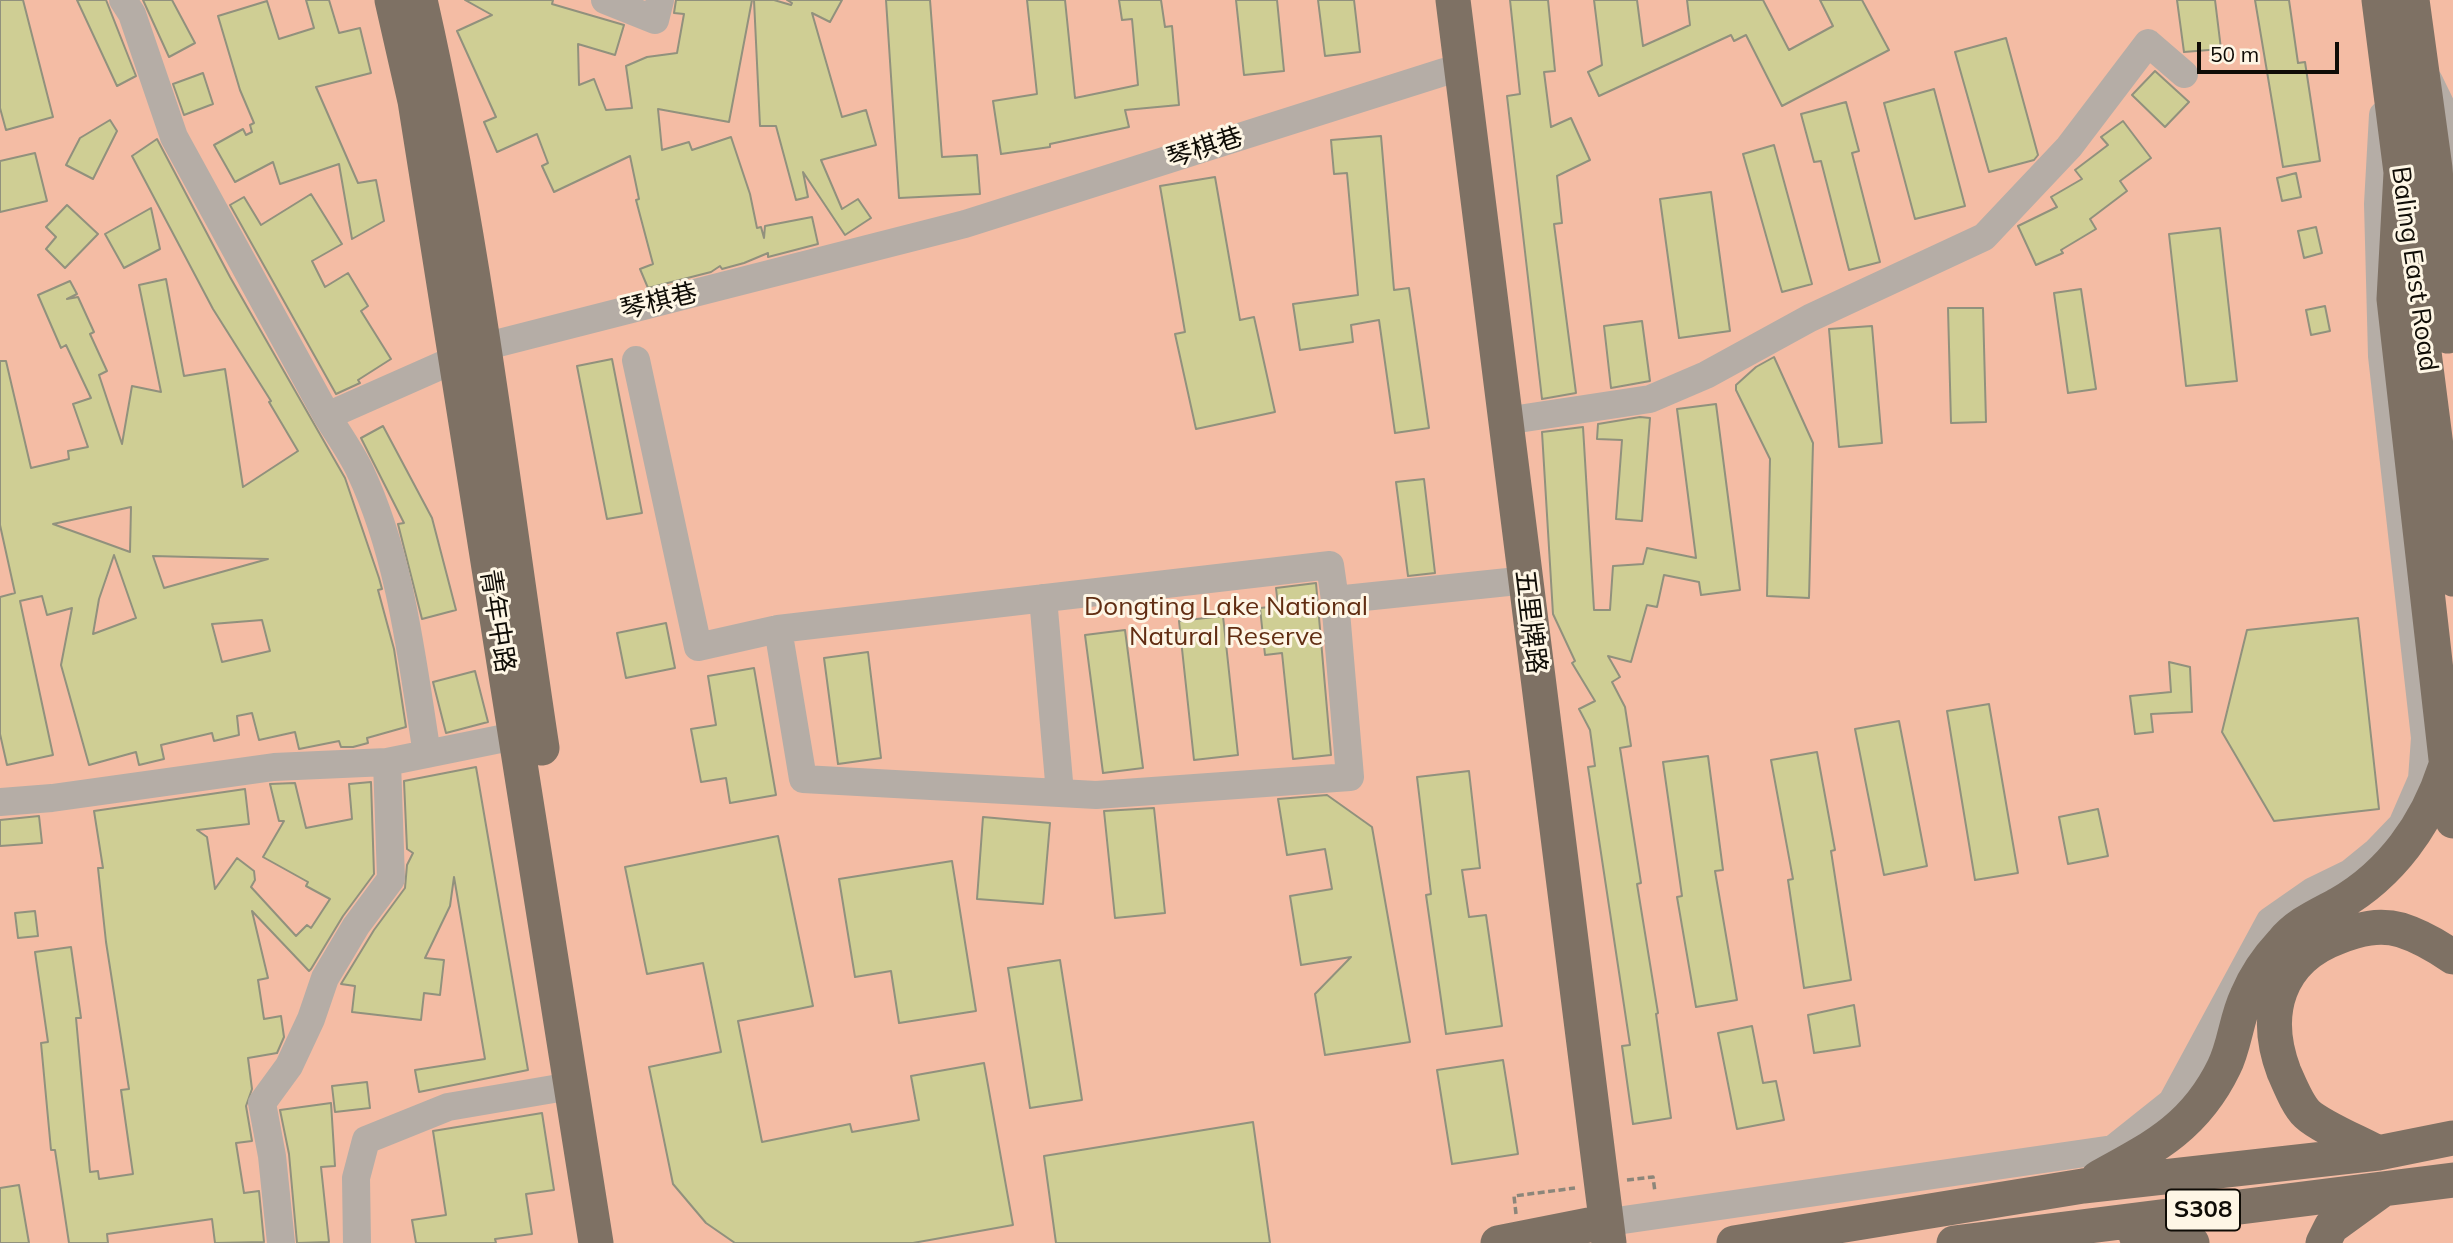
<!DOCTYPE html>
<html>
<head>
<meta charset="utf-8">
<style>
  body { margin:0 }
  #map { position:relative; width:2453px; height:1243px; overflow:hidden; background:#fef6e5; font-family:Mulish,sans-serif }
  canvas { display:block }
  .scale { position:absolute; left:2197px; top:42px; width:142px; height:32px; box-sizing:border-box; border:4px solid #0f0c06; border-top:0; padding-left:9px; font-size:21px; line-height:24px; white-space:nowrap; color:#0f0c06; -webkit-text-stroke:5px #fef6e5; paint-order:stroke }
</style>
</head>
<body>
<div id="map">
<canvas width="2453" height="1243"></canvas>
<div class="scale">50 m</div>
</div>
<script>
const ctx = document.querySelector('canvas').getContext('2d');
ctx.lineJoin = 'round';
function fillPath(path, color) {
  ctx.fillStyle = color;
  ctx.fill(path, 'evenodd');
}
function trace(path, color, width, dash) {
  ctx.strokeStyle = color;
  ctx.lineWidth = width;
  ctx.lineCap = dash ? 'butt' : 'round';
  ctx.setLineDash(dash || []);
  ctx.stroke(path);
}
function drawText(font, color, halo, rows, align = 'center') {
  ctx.font = font + ' Mulish,"Noto Sans SC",sans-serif';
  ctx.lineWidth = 6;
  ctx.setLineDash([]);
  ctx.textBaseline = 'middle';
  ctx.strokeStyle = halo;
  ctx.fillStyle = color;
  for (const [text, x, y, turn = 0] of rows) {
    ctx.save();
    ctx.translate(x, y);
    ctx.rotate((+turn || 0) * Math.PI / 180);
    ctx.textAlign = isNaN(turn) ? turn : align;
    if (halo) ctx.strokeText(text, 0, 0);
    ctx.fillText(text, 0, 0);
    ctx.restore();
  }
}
fillPath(new Path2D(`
  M0 0H2453V1243H0Z`), '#f4bca4');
const building = new Path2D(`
  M0 0H23L53 117 6 130 0 108Z
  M77 0H106L136 76 117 86Z
  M143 0H172L195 43 169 57Z
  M306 0H329L339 33 360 28 371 73 316 87 358 183 376 180 384 221 352 239 339 164 280 184 273 162 235 182 214 145 243 129 246 135 252 132 250 125 254 123 240 90 218 16 267 1 279 39 314 28Z
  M465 0H553L552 4 624 25 615 55 578 44 579 85 594 79 606 110 632 108 626 66 647 57 677 53 684 14 674 13 676 0H752L729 122 658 109 662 150 689 142 692 150 731 137 750 194 757 228 761 227 764 238 765 226 812 217 818 244 768 257V253L744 263 722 269 720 266 711 272 648 288 640 269 653 264 636 200 639 199 630 156 554 192 542 166 548 163 537 134 497 152 484 122 496 117 457 31 492 15Z
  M754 0H774L791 5 792 3 787 0H842L830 22 812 13 842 117 866 110 876 145 821 160 842 209 858 199 871 218 845 235 803 172 808 197 796 200 776 126H760Z
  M886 0H930L942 157 977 155 980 194 899 198Z
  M1027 0H1065L1075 98 1138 85 1132 19 1122 20 1119 0H1161L1165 27 1172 26 1179 105 1125 110 1129 127 1050 144V147L1001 154 993 101 1037 94Z
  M1236 0H1277L1284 71 1244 75Z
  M1318 0H1354L1360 52 1325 56Z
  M1510 0H1548L1555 71 1544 72 1551 127 1571 118 1590 160 1557 176 1562 223 1554 224 1576 393 1542 399 1507 96 1520 94Z
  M1594 0H1637L1643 46 1690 25 1687 0H1763L1789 50 1833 26 1820 0H1862L1889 50 1782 106 1746 35 1734 41 1731 35 1599 96 1588 72 1602 65Z
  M2177 0H2215L2221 49 2184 52Z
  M2255 0H2289L2298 63 2305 62 2320 161 2283 167Z
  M2006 38 2038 155 2034 160 1989 172 1955 52Z
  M2155 71 2189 102 2165 127 2132 95Z
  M203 73 213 104 184 115 173 84Z
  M1934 89 1965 206 1915 219 1884 103Z
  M1846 102 1859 151 1852 153 1880 262 1849 270 1821 161 1814 162 1801 114Z
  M110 120 117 131 93 179 66 165 80 138Z
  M2123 121 2151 158 2120 181 2127 191 2090 219 2096 229 2061 250 2063 253 2036 265 2018 226 2057 207 2051 197 2082 179 2075 170 2108 145 2101 137Z
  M1381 136 1394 290 1409 288 1429 428 1395 433 1379 320 1351 325 1353 342 1300 350 1293 304 1358 295 1347 173 1334 174 1331 140Z
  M157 139 230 277 345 478 379 578 382 589 378 590 394 649 406 727 367 738 368 743 353 747H341L339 741 299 749 295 732 259 740 252 713 237 716 239 735 214 741 212 733 161 745 164 759 139 765 136 752 89 765 61 665 72 608 47 615 42 596 20 601 53 755 7 765 0 734V597L15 593 0 525V361H6L31 468 69 459 68 451 88 447 73 404 91 398 66 345 61 348 38 295 70 281 77 294 67 299 78 297 94 332 90 334 107 371 99 375 122 444 132 386 161 392 139 285 166 279 184 376 225 369 243 487 298 451 269 402 271 401 213 309 132 156ZM131 507 130 552 53 524ZM114 555 136 618 93 634 99 599ZM153 556 268 559 164 588ZM262 620 270 651 222 662 212 624Z
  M1774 145 1812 284 1782 292 1743 154Z
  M35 153 47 201 0 212V161Z
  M2296 173 2301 197 2282 201 2277 178Z
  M1215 177 1240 320 1254 317 1275 412 1196 429 1175 334 1185 332 1160 186Z
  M1711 192 1730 331 1679 338 1660 199Z
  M311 194 342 244 312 261 325 287 348 273 368 306 361 311 391 359 358 380 360 383 336 394 230 205 244 197 261 225Z
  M67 205 98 234 65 268 46 249 56 237 46 227Z
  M151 208 160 249 124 268 105 234Z
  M2316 227 2322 253 2304 258 2298 231Z
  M2220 228 2237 381 2186 386 2169 234Z
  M2081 289 2096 389 2068 393 2054 293Z
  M2325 306 2330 331 2311 335 2306 310Z
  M1948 308H1983L1986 422 1951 423Z
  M1642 321 1650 381 1611 388 1604 326Z
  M1872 326 1882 443 1839 447 1829 329Z
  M1774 357 1813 443 1809 598 1767 596 1770 459 1736 390V385L1756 367Z
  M612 359 642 513 607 519 577 366Z
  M1716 404 1740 590 1701 595 1699 582 1664 575 1657 607 1647 605 1631 662 1608 656 1620 677 1612 682 1625 707 1631 746 1620 748 1641 883 1637 884 1658 1013 1656 1014 1671 1118 1633 1124 1622 1046 1630 1045 1588 767 1595 766 1590 730 1579 709 1595 701 1572 663 1575 661 1553 614 1542 432 1583 427 1594 610H1610L1613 566 1643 564 1647 548 1696 558 1677 409Z
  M1640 417 1650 418 1642 521 1616 519 1622 440 1597 439 1598 424Z
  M383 426 432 518 456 610 422 619 398 524 404 523 361 438Z
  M1424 479 1435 573 1408 576 1396 482Z
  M1316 583 1331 755 1293 759 1282 653 1265 655 1260 608 1278 606 1276 588Z
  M1223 616 1238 755 1194 760 1179 621Z
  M2358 618 2379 809 2274 821 2222 732 2247 630Z
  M666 623 675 668 626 678 617 633Z
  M1125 630 1143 768 1103 773 1085 635Z
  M868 652 881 758 838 764 824 658Z
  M2169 662 2190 667 2192 712 2151 714 2153 732 2135 734 2130 696 2171 692Z
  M754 668 776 795 730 803 726 778 701 782 691 729 716 725 708 676Z
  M475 671 488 722 446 733 433 682Z
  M1989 704 2018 873 1975 880 1947 711Z
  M1899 721 1927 866 1884 875 1855 729Z
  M1817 752 1835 850 1831 851 1851 980 1804 988 1788 880 1793 879 1771 760Z
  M1708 756 1723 870 1715 871 1737 1000 1696 1007 1677 897 1682 896 1663 762Z
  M476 767 528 1070 419 1092 415 1070 485 1059 454 877 450 906 425 958 444 960 440 995 424 993 421 1020 352 1012 355 986 341 984 374 930 405 888 407 865 413 853 407 849 404 781Z
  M1469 771 1480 868 1462 870 1469 917 1486 915 1502 1026 1446 1034 1426 895 1431 894 1417 777Z
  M371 782 374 874 343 916 311 969 309 971 252 911 268 978 258 980 264 1019 281 1016 284 1037 277 1053 248 1058 252 1089 246 1106 252 1141 236 1143 244 1193 259 1191 264 1242 215 1243 212 1219 107 1234 108 1243H69L55 1150H51L41 1043 48 1042 35 952 71 947 81 1018H76L90 1172 98 1171 99 1179 133 1174 121 1090 129 1089 106 942 98 868H103L94 811 245 789 249 824 197 830 207 837 215 889 237 858 254 871 255 880 251 887 296 936 307 925 311 928 330 899 306 886 308 882 263 857 284 821H279L270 784 295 783 306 828 352 819 349 784Z
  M1327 795 1372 827 1410 1042 1325 1055 1315 994 1351 957 1301 965 1290 896 1332 889 1325 849 1287 855 1278 799Z
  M1154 808 1165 913 1115 918 1104 811Z
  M2098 809 2108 856 2068 864 2059 817Z
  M39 816 42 843 0 846V820Z
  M983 817 1050 823 1043 904 977 899Z
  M778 836 813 1006 738 1021 762 1142 850 1124 852 1132 919 1120 911 1076 984 1063 1013 1225 913 1243H735L706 1223 673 1184 649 1067 721 1052 703 963 647 974 625 867Z
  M952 861 976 1011 899 1023 891 971 855 977 839 879Z
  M35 911 38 936 18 938 15 913Z
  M1060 960 1082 1100 1030 1108 1008 968Z
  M1854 1005 1860 1046 1814 1053 1808 1015Z
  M1752 1026 1763 1083 1776 1081 1784 1120 1737 1129 1718 1033Z
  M1503 1060 1518 1154 1452 1164 1437 1070Z
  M367 1082 370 1108 335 1112 332 1086Z
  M331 1103 335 1166 321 1167 329 1242 297 1243 289 1154 280 1110Z
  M542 1113 554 1190 526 1194 532 1234 495 1239 496 1243H416L412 1220 446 1215 433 1131Z
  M1253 1122 1270 1243H1056L1044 1156Z
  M19 1185 29 1243H0V1188Z`);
fillPath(building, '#cfce94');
trace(building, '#91917d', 2);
trace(new Path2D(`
  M1627 1180 1653 1177 1655 1192
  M1516 1214 1514 1196 1575 1188`), '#8c867a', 3.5, [7, 3.5]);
trace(new Path2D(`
  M123 0 132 14 174 137 327 416 483 347 965 224 1444 72
  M605 0 655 20 660 0
  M2429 81 2445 114 2453 165
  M636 360 698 647 778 629 803 779 1096 795 1350 777 1335 600 1508 582
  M327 416C338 434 351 452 360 471 401 558 412 660 427 754
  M1505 421 1650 399 1706 375 1810 318 1984 237 2069 147 2148 43 2184 74
  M1043 598 1060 793
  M778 629 1330 565 1335 600
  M0 802 52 798 274 767 387 762 515 736
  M1589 1225 2113 1149 2172 1102 2270 921 2313 891 2350 873 2377 851 2402 825 2422 779 2425 738 2382 356 2378 204 2383 115
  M281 1243 272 1156 262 1103 289 1066 311 1019 325 978 356 926 391 879 387 762
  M357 1243 356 1178 366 1140 448 1107 571 1086`), '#b5ada6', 28);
trace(new Path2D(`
  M392 0 415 101 596 1243
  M420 0C476 246 504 499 542 748
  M1453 0 1609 1243
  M2379 0 2453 579
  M2412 0 2435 168 2448 336
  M2401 173 2394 299 2453 821
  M2378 1153C2360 1143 2321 1127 2307 1114 2297 1104 2290 1085 2284 1072 2262 1014 2278 959 2338 937 2359 929 2379 924 2401 930 2420 936 2437 946 2453 957
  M2098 1178C2153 1148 2195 1127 2224 1067 2235 1045 2236 1019 2247 996 2255 977 2268 958 2282 943 2297 924 2319 915 2339 904 2391 874 2427 824 2445 768
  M2136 1235H2180L2192 1243
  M1498 1243 1589 1225
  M1734 1243 2083 1186 2378 1153 2453 1138
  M1954 1243 2453 1180
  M2323 1243 2331 1227 2382 1190`), '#7e7164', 35);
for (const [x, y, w] of [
  [2203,1210,74]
]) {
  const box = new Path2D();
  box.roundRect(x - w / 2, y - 20.5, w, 41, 5);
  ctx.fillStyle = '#fef6e5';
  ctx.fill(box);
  trace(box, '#0f0c06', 2);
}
drawText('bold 24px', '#0f0c06', null, [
  ["S308",2203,1210]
]);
drawText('26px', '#0f0c06', '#fef6e5', [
  ["琴棋巷",1205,148,-18],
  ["Baling East Road",2414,269,82],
  ["琴棋巷",659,302,-14],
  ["青年中路",497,621,81],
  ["五里牌路",1530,622,83]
]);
drawText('26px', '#612d12', '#fef6e5', [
  ["Dongting Lake National",1226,607],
  ["Natural Reserve",1226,637]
]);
</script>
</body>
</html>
